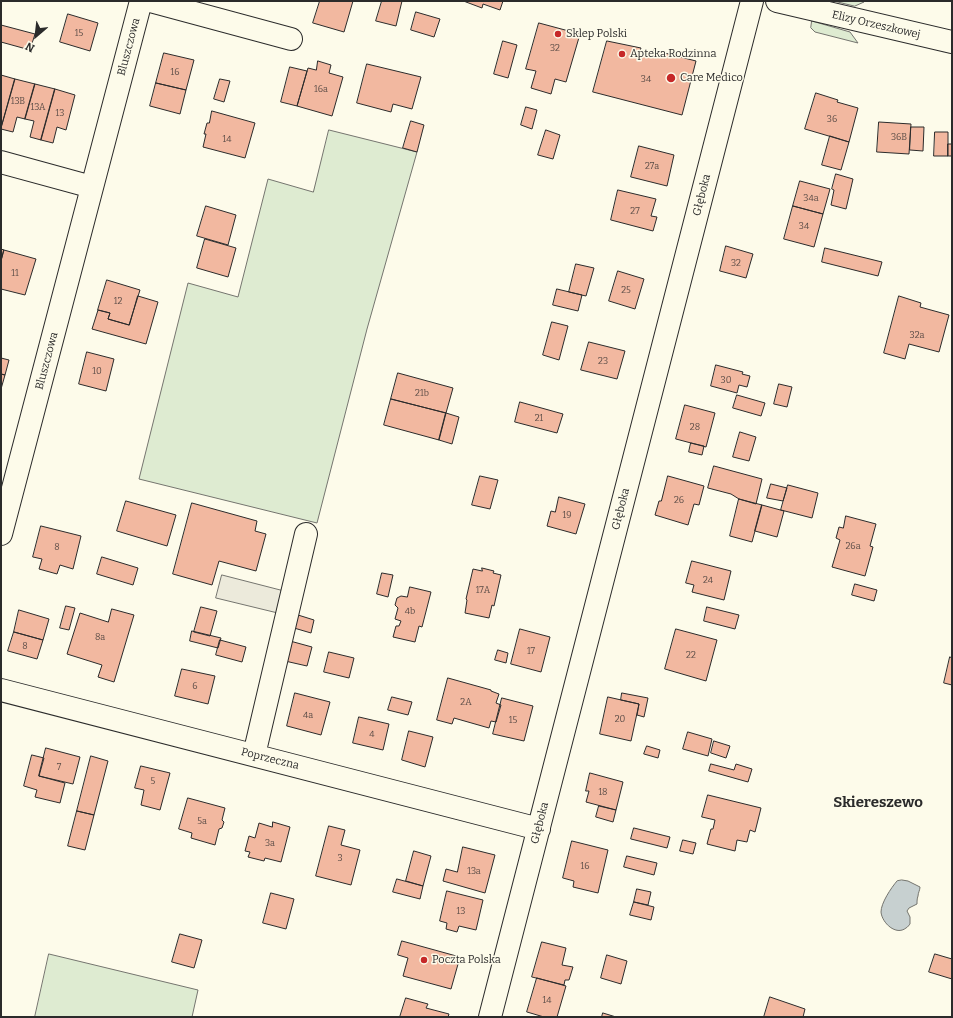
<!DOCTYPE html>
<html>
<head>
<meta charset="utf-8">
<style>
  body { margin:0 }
  #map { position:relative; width:953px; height:1018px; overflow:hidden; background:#fdfbea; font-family:Bitter,serif }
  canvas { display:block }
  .frame { position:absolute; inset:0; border:2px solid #2b2b2b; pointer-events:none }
  .north { position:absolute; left:16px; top:16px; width:40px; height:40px; -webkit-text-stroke:3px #fdfbea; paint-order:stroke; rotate:208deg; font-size:11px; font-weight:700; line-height:16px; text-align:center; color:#2b2b2b }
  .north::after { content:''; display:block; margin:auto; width:14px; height:18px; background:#2b2b2b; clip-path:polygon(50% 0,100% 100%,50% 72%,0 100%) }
</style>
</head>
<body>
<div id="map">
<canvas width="953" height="1018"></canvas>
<div class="frame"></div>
<div class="north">N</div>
</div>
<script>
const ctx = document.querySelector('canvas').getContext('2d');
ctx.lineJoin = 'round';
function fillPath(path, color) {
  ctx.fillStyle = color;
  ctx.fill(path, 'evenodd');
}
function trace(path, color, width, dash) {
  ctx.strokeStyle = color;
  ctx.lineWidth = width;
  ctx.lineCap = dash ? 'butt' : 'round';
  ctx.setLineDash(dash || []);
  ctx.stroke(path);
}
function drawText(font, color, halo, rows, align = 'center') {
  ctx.font = font + ' Bitter,serif';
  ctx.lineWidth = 3;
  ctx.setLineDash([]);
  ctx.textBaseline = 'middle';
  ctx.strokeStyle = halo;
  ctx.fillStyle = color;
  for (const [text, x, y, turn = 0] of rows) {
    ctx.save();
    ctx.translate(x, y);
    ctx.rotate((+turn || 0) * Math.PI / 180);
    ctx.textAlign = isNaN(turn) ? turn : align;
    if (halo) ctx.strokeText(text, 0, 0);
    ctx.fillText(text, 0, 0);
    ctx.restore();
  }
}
const green = new Path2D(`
  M834 1H860L864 2 855 6Z
  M812 21 850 32 858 43 815 32 811 28Z
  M329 130 417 152 367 329 317 523 139 479 188 283 238 297 268 179 313 192Z
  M49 954 198 990 192 1017H35Z`);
fillPath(green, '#deebd1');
trace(green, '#74746e', 1);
const parking = new Path2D(`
  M222 575 292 593 286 615 216 598Z`);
fillPath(parking, '#eceadb');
trace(parking, '#74746e', 1);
const water = new Path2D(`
  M902 880 908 881 920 887C920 890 918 893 918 896 917 899 917 901 917 904L909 908 907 911 910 917V924C909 925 908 927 906 928 896 936 882 923 881 912 881 903 891 888 897 881Z`);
fillPath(water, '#c7d0d0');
trace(water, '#74746e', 1);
const building = new Path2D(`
  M320 1H353L344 32 313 23Z
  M382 1H402L396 26 376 21Z
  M467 1H503L500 10 483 4 482 8 466 2Z
  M416 12 440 19 434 37 411 30Z
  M68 14 98 23 90 51 60 42Z
  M539 23 580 34 566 82 555 79 551 94 531 88 536 71 526 69Z
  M1 25 35 34 30 50 1 42Z
  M503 41 517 45 508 78 494 74Z
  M607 41 641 48 640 51 652 54 653 50 696 61 682 115 593 92Z
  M164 53 194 60 186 90 156 83Z
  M318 61 331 65 329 73 343 77 332 116 297 106 308 68 316 70Z
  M367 64 421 77 412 109 393 104 391 112 357 103Z
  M290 67 307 71 297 106 281 102Z
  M1 75 15 79 1 128Z
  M15 79 35 84 25 119 17 117 13 132 1 129V128Z
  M220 79 230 81 224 102 214 99Z
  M156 83 186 90 180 114 150 106Z
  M35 84 55 89 41 140 30 137 34 121 25 119Z
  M55 89 75 95 66 130 57 127 53 143 41 140Z
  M816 93 838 100 837 102 858 108 849 142 805 129Z
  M526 107 537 110 532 129 521 125Z
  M212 111 255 123 245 158 203 147 206 134H204L207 123H209Z
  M411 121 424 125 417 152 403 148Z
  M879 122 911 124 909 154 877 152Z
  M911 127H924L923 151 910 150Z
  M546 130 560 135 553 159 538 155Z
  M935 132H948V156H934Z
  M830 136 849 142 841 170 822 165Z
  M948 144H952V156H948Z
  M639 146 674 155 667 186 631 177Z
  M836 174 853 179 846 209 831 205 834 190 832 189Z
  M800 181 830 189 823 214 793 206Z
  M618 190 656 199 651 216 657 217 653 231 611 220Z
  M206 206 236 215 228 245 197 236Z
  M793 206 823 214 814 247 784 239Z
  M205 239 236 248 228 277 197 268Z
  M726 246 753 254 746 278 720 271Z
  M825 248 882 262 878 276 822 262Z
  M1 249 4 250 1 261Z
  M4 250 36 259 25 295 1 289V261Z
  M576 264 594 268 586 296 569 292Z
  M618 271 644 279 635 309 609 301Z
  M107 280 140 290 129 325 108 319 110 313 98 310Z
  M557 289 582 295 578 311 553 305Z
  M138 296 158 302 146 344 92 329 98 310 110 313 108 319 129 325Z
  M899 296 921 303 920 307 949 315 939 352 909 344 905 359 884 353Z
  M552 322 568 326 559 360 543 355Z
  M589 342 625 351 617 379 581 370Z
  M87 352 114 359 106 391 79 384Z
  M1 358 9 360 5 375 1 374Z
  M716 365 743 372 742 374 750 376 747 387 739 385 737 393 711 386Z
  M398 373 453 388 446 413 391 399Z
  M1 374 5 375 1 389Z
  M779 384 792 387 787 407 774 404Z
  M737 395 765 403 761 416 733 408Z
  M391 399 446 413 439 440 384 425Z
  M520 402 563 414 557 433 515 422Z
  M685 405 715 413 706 447 676 439Z
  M446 413 459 417 452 444 439 440Z
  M740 432 756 437 749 461 733 457Z
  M691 443 704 446 702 455 689 452Z
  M714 466 762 479 756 504 739 499 731 494 708 488Z
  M480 476 498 480 490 509 472 505Z
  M668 476 704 486 699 505 694 504 688 525 655 515 659 501H661Z
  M771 484 787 488 783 501 767 498Z
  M788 485 818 493 812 518 781 510Z
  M559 497 585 504 576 534 547 526 551 511 555 512Z
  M739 499 762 505 752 542 730 536Z
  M126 501 176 515 167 546 117 531Z
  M192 503 257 521 255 531 266 534 256 571 219 561 212 585 173 574Z
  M762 505 784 511 777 537 755 531Z
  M846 516 876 524 870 546 873 547 865 576 832 567 840 540 836 538 839 527 843 528Z
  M41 526 81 536 73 569 60 565 57 574 39 569 42 559 33 557Z
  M102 557 138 568 133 585 97 574Z
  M692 561 731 571 724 600 692 592 694 585 686 583Z
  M482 568 494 571 493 573 501 575 494 606 492 605 489 618 465 613 467 600 466 599 473 569 482 571Z
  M382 573 393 575 388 597 377 594Z
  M855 584 877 590 874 601 852 595Z
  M410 587 431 592 422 627 419 626 415 642 393 637 396 626H399L401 621 395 619 398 608 395 605 397 598 401 596 407 597Z
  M66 606 75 608 69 630 60 628Z
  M201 607 217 611 210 636 194 632Z
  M707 607 739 615 735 629 704 621Z
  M112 609 134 615 114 682 98 677 102 665 67 654 80 613 108 622Z
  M19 610 49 619 43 640 14 632Z
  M298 615 314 620 311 633 294 628Z
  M520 629 550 637 541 672 511 664Z
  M676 629 717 640 706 681 665 669Z
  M192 631 221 638 218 648 190 641Z
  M14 632 43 640 37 659 8 651Z
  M220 640 246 647 242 662 216 655Z
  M290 641 312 647 307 666 285 661Z
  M498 650 508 653 506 663 495 660Z
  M329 652 354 658 349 678 324 672Z
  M950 657 952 658V685L944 683Z
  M182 669 215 676 208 704 175 696Z
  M448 678 491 690V691L499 694 496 703 501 705 496 722 491 721 489 728 454 718 452 724 437 720Z
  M295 693 330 702 321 735 287 726Z
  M622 693 648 698 644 717 637 715 639 704 621 700Z
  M392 697 412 702 408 715 388 710Z
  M608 697 639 704 631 741 600 734Z
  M502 698 533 706 524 741 493 734Z
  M359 717 389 724 383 750 353 743Z
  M409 731 433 737 425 767 402 760Z
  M688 732 712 739 708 756 683 749Z
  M714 741 730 746 726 758 711 753Z
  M647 746 660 750 658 758 644 754Z
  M46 748 80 757 73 784 39 776Z
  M32 755 44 758 39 776 65 783 60 803 35 797 37 790 24 786Z
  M91 756 108 761 94 815 77 811Z
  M711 764 734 770 736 764 752 769 748 782 709 771Z
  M141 766 170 773 160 810 141 805 144 790 135 788Z
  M590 773 623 782 616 810 586 802 589 791H586Z
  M708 795 761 808 755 832 750 830 747 842 737 840 735 851 707 844 711 829H713L715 820 702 817Z
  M188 798 225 808 222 820 224 822 222 828 219 829 215 845 191 838 192 833 179 829Z
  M599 806 616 810 613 822 596 817Z
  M77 811 94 815 85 850 68 846Z
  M273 822 290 827 281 862 265 858 264 861 248 857 250 852 245 851 249 836 255 838 259 823 272 827Z
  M329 826 345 830 341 845 360 850 351 885 316 876Z
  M634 828 670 837 667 848 631 839Z
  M683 840 696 843 693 854 680 851Z
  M572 841 608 850 598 893 573 887 574 881 563 878Z
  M463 847 495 855 485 893 443 881 446 869 457 872Z
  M414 851 431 856 423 886 406 881Z
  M627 856 657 863 654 875 624 867Z
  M397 879 423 886 420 899 393 892Z
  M637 889 651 892 648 905 634 902Z
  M447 891 483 900 476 930 459 926 457 932 446 929 447 923 440 921Z
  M271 893 294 899 286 929 263 923Z
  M634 902 654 907 651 920 630 915Z
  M180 934 202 940 194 968 172 962Z
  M402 941 460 957 451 989 403 976 408 958 398 955Z
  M542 942 566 948 562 965 573 967 569 980H565L564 985 532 977Z
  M935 954 952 959V979L929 972Z
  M607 955 627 961 621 984 601 978Z
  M537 978 566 986 557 1017H544L527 1012Z
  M770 997 805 1009 803 1017H764Z
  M406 998 428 1004 426 1008 449 1014 448 1017H400Z
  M603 1013 616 1017H602Z`);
fillPath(building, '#f2b8a0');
trace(building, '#2b2b2b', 1);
const minor = new Path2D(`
  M150 1 291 39
  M777 1 952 42
  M1 162 92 187
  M1 534 141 1
  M1 690 539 829
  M254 755 306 534
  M490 1017 752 1`);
trace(minor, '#2b2b2b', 24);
trace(minor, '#fdfbea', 22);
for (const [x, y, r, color] of [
  [558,34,4,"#c62828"],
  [622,54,4,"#c62828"],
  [671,78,5,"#c62828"],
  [424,960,4,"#c62828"]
]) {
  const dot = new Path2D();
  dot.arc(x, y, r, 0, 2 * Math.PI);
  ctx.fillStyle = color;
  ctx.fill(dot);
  trace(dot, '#fdfbea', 1.5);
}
drawText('9px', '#5d4e48', null, [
  ["15",79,33],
  ["32",555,48],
  ["16",175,72],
  ["34",646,79],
  ["16a",321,89],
  ["13B",18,101],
  ["13A",38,107],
  ["13",60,113],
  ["36",832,119],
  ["36B",899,137],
  ["14",227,139],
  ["27a",652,166],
  ["34a",811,198],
  ["27",635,211],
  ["34",804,226],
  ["32",736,263],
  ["11",15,273],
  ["25",626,290],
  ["12",118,301],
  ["32a",917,335],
  ["23",603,361],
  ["10",97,371],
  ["30",726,380],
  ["21b",422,393],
  ["21",539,418],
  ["28",695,427],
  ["26",679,500],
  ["19",567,515],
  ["26a",853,546],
  ["8",57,547],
  ["24",708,580],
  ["17A",483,590],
  ["4b",410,611],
  ["8a",100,637],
  ["8",25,646],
  ["17",531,651],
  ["22",691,655],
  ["6",195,686],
  ["2A",466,702],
  ["4a",308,715],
  ["20",620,719],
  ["15",513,720],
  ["4",372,734],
  ["7",59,767],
  ["5",153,781],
  ["18",603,792],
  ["5a",202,821],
  ["3a",270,843],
  ["3",340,858],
  ["16",585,866],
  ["13a",474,871],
  ["13",461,911],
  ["14",547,1000]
]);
drawText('11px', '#2b2b2b', '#fdfbea', [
  ["Elizy Orzeszkowej",876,25,13],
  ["Bluszczowa",129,47,-75],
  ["Głęboka",702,195,-76],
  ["Bluszczowa",47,361,-75],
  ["Głęboka",621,509,-76],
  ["Poprzeczna",270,759,14],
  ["Głęboka",540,823,-76]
]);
drawText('11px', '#2b2b2b', '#fdfbea', [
  ["Sklep Polski",566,34],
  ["Apteka Rodzinna",630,54],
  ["Care Medico",680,78],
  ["Poczta Polska",432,960]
], 'left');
drawText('bold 15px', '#2b2b2b', '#fdfbea', [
  ["Skiereszewo",878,803]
]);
</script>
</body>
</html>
